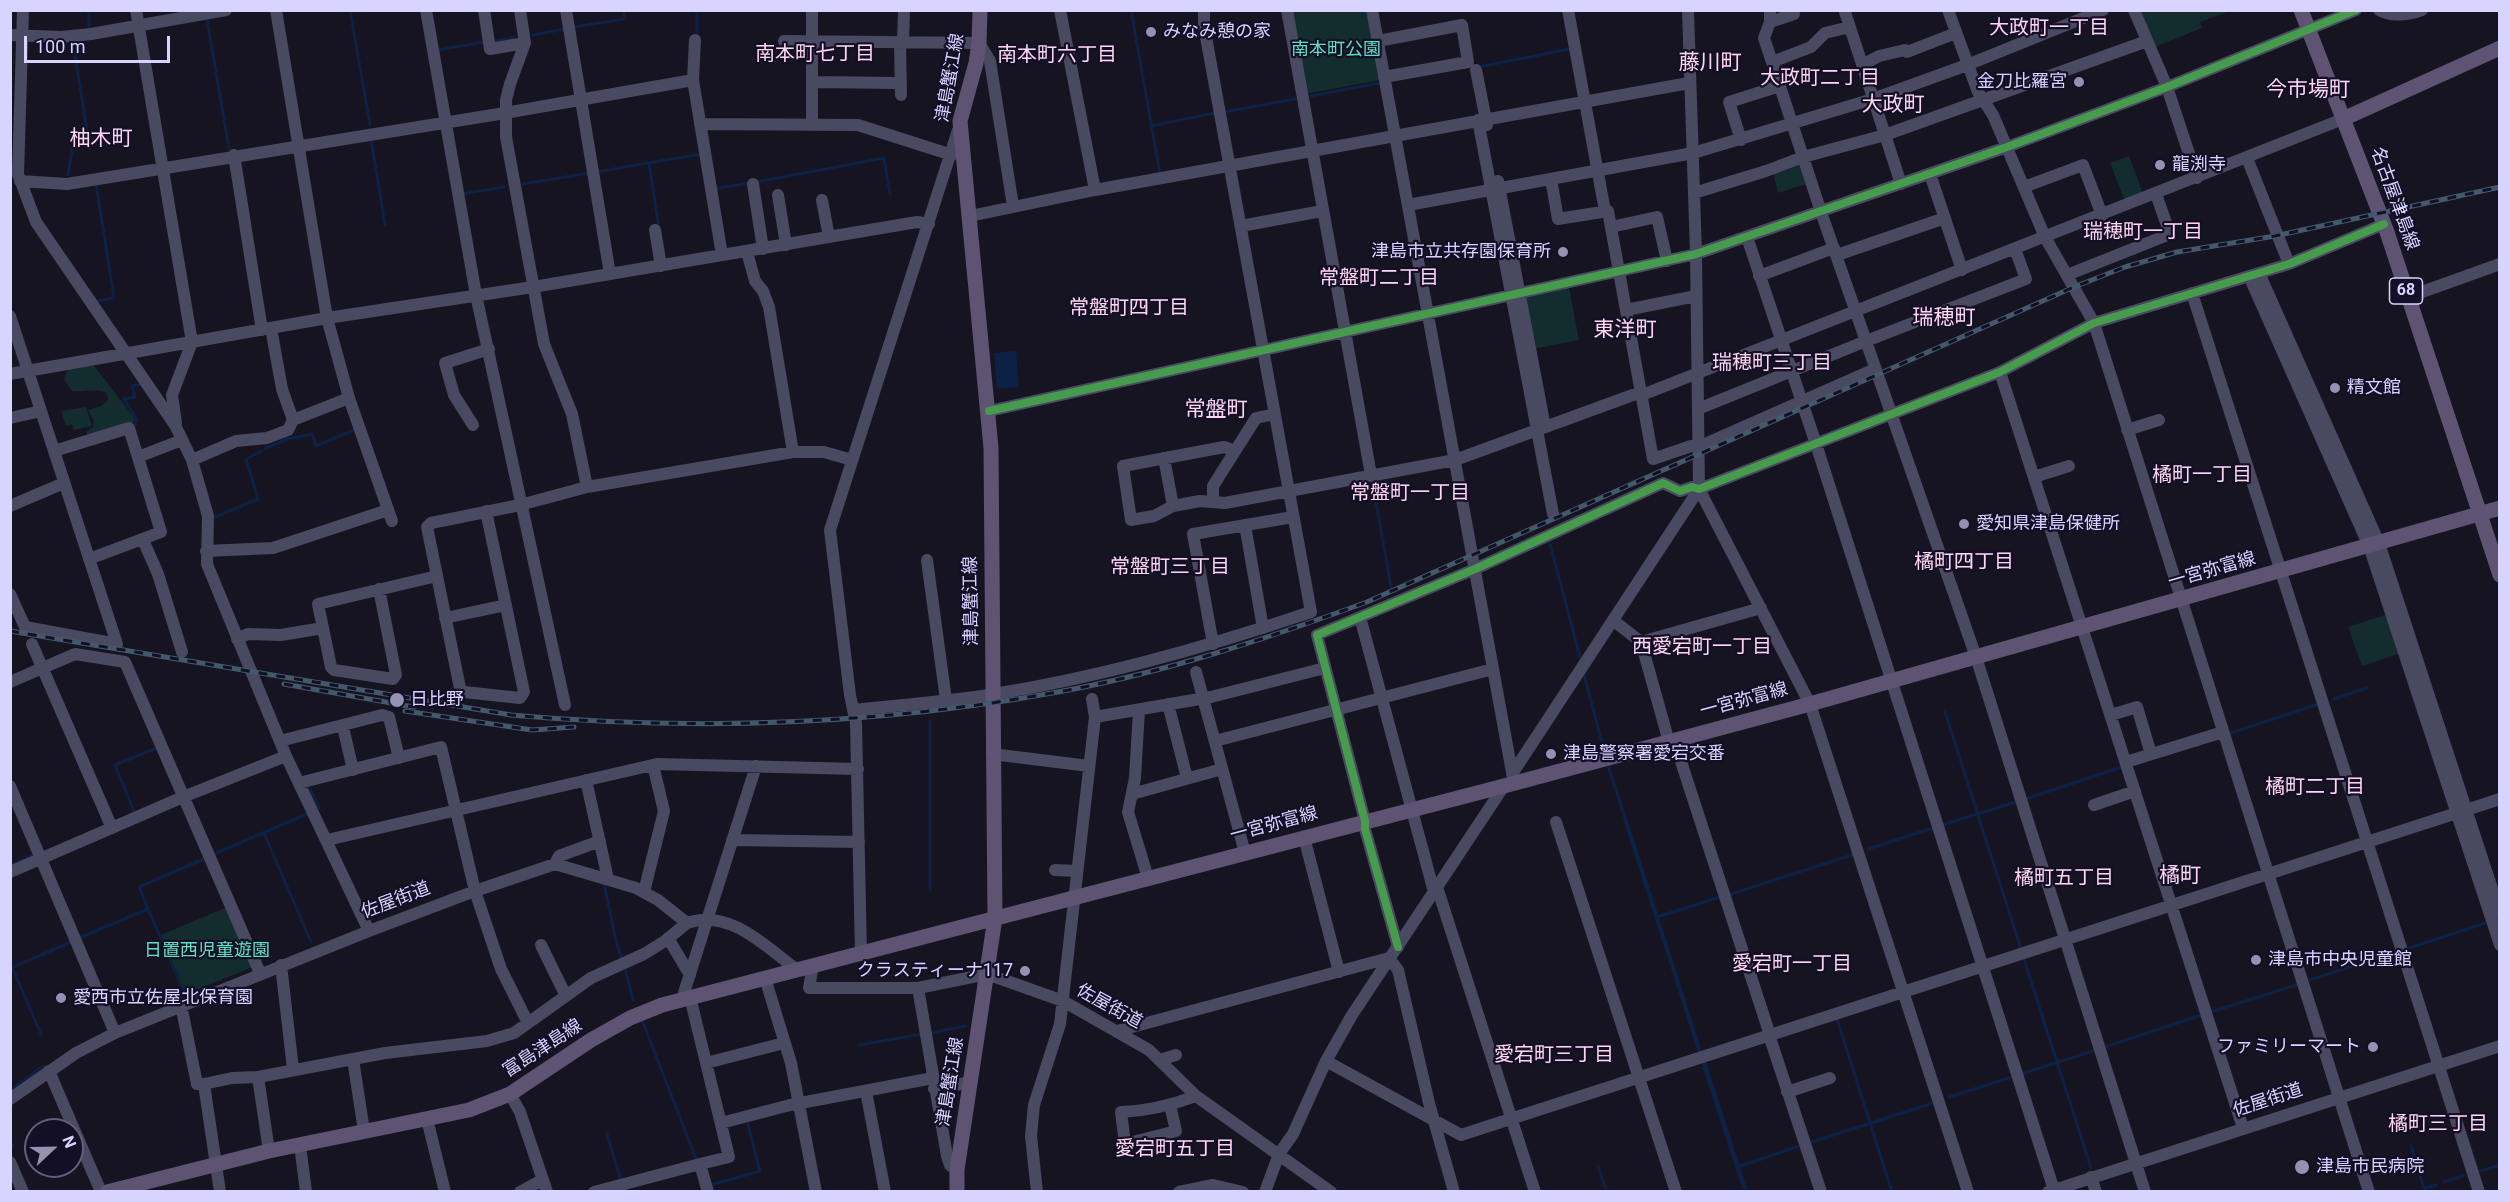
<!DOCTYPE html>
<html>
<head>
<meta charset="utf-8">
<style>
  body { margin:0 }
  #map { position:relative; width:2510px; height:1202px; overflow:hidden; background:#161421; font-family:Roboto,sans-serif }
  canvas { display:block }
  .frame { position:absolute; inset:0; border:12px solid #d9d4ff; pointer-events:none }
  .north { position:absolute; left:24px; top:1118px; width:60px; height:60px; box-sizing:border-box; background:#130f26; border:2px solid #625e7d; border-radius:50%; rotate:68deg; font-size:16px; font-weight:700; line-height:24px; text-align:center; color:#d9d4ff }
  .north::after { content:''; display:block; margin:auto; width:21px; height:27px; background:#9591b1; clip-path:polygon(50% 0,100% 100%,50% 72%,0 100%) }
  .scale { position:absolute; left:24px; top:36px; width:146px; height:27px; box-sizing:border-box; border:3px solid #d9d4ff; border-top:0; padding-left:8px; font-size:18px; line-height:21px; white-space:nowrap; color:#d9d4ff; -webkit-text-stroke:4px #130f26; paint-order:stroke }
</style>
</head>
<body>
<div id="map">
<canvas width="2510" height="1202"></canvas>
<div class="frame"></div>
<div class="north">N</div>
<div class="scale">100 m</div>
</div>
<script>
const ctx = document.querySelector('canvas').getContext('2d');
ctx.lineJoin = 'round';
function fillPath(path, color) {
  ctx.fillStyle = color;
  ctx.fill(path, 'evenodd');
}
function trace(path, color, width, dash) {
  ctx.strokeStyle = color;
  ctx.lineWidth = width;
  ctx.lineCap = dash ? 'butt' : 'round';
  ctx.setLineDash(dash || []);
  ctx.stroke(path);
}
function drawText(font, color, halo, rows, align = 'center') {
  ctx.font = font + ' Roboto,"Noto Sans JP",sans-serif';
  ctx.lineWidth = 4.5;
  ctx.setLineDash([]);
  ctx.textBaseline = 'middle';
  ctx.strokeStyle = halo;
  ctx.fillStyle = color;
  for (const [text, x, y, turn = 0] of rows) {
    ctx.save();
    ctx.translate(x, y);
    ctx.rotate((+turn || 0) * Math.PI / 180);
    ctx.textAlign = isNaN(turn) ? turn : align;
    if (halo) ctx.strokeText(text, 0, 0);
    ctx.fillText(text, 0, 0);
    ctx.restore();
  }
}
fillPath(new Path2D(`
  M1290 11H1367L1380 80 1305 94Z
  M2140 11H2230L2200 22 2202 28 2155 47Z
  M2129 156 2143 194 2124 199 2110 163Z
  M1795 164 1800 166 1806 184 1778 193 1773 173Z
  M1569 288 1579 340 1533 349 1525 297Z
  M92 363 135 419 131 425 87 436V431L93 427 94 421 88 410 101 406 108 400 107 393C96 388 84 392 72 391L64 379 68 368Z
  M86 407 92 426 74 430 72 424 66 426 61 411Z
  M2388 614 2401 653 2362 666 2348 627Z
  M227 907 253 967 186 994 161 935Z`), '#132c2d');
fillPath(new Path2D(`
  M1016 351 1019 387 997 389 994 353Z
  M1627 818 1702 1051 1698 1053 1623 819Z
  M1706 1061 1748 1191H1743L1701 1063Z`), '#0d2144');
trace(new Path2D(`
  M350 10 370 125
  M1131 10 1160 174
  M207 19 229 149
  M573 27 625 19 623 10
  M89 30V10
  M533 35 565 29
  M697 37V10
  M494 41 514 38
  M438 50 484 42
  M1478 67 1570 49
  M1305 97 1380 83
  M1224 112 1295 99
  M1151 126 1215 113
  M371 139 385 225
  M649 163 659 229
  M596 172 701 154
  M68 175 75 133 87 131 73 42
  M756 182 884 158 890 194
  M96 183 114 298 97 301 98 303
  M523 184 590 173
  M714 189 749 183
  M462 194 504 187
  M133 429 137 420 124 399 135 397 132 386 141 384
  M266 448 288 439 312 434 316 446 356 429
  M1372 479 1391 587
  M215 517 258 499 246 459 262 451
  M1550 544 1580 657
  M1584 675 1604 750
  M2334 699 2367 688
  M1945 712 2021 949
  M930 721V890
  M2231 733 2319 704
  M1608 766 1626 821
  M308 785 319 808
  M2026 799 2122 767
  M134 811 115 765 157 748
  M1942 825 2016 802
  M264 833 311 942
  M1868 849 1933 828
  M212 855 309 813
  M10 865 34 855
  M604 883 616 941 622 960
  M1728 895 1852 855
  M149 911 185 994
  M1657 917 1720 897
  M79 938 148 909 139 887 206 858
  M2406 949 2489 922
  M2024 959 2091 1168
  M12 967 41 1034
  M11 968 71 942
  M625 969 633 1000
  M2310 980 2398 951
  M2211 1012 2296 985
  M1837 1019 1892 1192
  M642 1020 697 1161
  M929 1033 966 1026
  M859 1045 922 1034
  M2105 1047 2202 1015
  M2021 1074 2096 1050
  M10 1091 43 1066
  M1949 1097 2012 1077
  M607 1134 621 1181
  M10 1140 13 1147
  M1809 1143 1933 1103
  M2411 1146 2425 1192
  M1598 1166 1607 1192
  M1738 1167 1802 1145
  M2477 1172 2500 1165
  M2444 1182 2463 1176
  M711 1185 760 1171 747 1121H748
  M2424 1188 2436 1185`), '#0d2144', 3);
trace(new Path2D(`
  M23 10 18 174 36 222 175 425 192 460 208 516 207 564 286 756 369 931
  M136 10 192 342 172 395 176 423
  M276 10 327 318 349 398 392 521
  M426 10 476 295 565 705
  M484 10 490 49 525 43
  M520 10 525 43 510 84 506 100V137L544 344 572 414 587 487
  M566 10 610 274
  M1060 10 1095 190
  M1287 10 1371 475
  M1372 10 1514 783
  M1568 10 1605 211
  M1688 10 1696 254 1699 489 1810 704 1968 1192
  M1770 10V22L1764 38 1772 62 1821 212 1976 657 2145 1192
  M1948 10 1978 92 1993 115 2045 237 2094 323 2369 1192
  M2134 10 2167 87 2197 178
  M2379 10C2390 17 2410 15 2422 10
  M1845 12 1901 184
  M1770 22 1794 14
  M10 35 61 37 91 34 226 10
  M695 40 693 80 722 255
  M784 41 979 43 990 61 1013 206
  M1378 41 1462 25 1468 62 1384 77
  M900 42 901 95
  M903 42 904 10
  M1772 62 1811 47 1825 33 1850 27
  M1862 65 1879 56 1905 50 1907 52 1956 33
  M1476 70 1487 125
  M812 82 899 83
  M1478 120 1553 514
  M700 124 858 125 952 155
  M812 125V10
  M1741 140 1729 102 1780 86
  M234 155 262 330
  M2247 158 2289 264
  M1930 174 1962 270
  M1551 179 1558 219 1608 211 1653 459 1691 446 1705 444 1875 369
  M20 181 67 184 505 113 693 80
  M1498 181 1545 427
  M753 184 763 249
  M2024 187 2083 165 2102 215
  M1694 193 1766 171 1803 157 1885 135 2147 41
  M778 195 786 245
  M822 200 829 237
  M1408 205 1693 153 1873 99 1967 65 2103 10
  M970 216 1095 190 1689 83
  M1241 226 1322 211
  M1611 227 1657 217 1667 261
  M655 230 661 266
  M1747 237 1816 444 2054 1190
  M747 252 755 281 763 291 769 307 793 452
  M1837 255 1945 218
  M2259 273 2379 543 2500 913
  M2067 275 2170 234 2156 194
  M1759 276 1834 248
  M2249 276 2369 546 2500 945
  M2192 293 2479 1192
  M2408 297 2500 264
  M1626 310 1696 296
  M10 316 117 644 25 627 10 594
  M271 328 282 389 293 420
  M2000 372 2243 1128
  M10 374 327 318 533 287 917 222 929 224
  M1642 395 2343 119
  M1698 409 1866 341 2026 279 2015 249
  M989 411 1696 254 2007 147 2167 87 2356 10
  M10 418 41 411
  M473 425 454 395 445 363 489 349
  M2127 430 2159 420
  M54 451 129 428 161 532 89 559
  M1235 451 1224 447 1123 466 1131 520 1154 516 1173 506 1200 501 1225 503 1455 460 1641 392
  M138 457 182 440
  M1164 458 1173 506
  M192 460 236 441 267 438 288 430 293 420 349 398
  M2034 477 2069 466
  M1213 501V486L1256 418 1275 414
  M10 506 64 483
  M1245 525 1263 628
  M143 540 158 574 182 652
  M206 551 273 548 388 510
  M927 560 946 700
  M437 576 460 688 464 692 520 698 524 692 486 511
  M1360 617 1434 892
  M445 618 506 605
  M1614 621 1641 642
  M323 628 331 667 334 670 393 679 396 675 379 589
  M237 639 248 634 281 635 323 628 318 604 322 603 437 576 427 527 431 523 520 505 587 487 793 452H824L852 460
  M32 644 112 828
  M1213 644 1193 534 1293 517
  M1196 672 1245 853
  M10 682 75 654 125 662 260 973
  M1168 704 1187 778
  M853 710C900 705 947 702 994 694 1102 677 1207 647 1311 612L1204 26V10
  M1139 710 1135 778 1128 812 1148 878
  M2111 715 2137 707 2151 754
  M1095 717 1211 697 1325 668
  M343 727 353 770
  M1674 740 1770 1035
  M280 741 382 715 389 717 399 758
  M1215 741 1493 669
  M1669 742 1641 642 1761 608
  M992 754 1089 766
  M2126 762 2223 732
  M1512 774 1699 489
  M586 780 608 879
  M299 783 441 747 475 891 501 969 528 1023
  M10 786 115 1033
  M1132 794 1222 769
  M2094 805 2135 791
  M1556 822 1676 1192
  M1304 837 1339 972
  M327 840 657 764 858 769
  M732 840 859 842
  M555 864 559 856 600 841
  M1055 870 1077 871
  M10 872 183 797 286 756
  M1437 887 1535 1192
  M644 892 664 811 653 765
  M668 938 690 975
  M541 945 566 996
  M1398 947 1365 829V821L1317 635 1475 569 1663 483 1680 491 1692 487 1699 489 2000 372 2094 323 2289 264 2384 224
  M861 953 856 723 850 695 830 530 958 130
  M281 965 293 1069
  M813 965 809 988H918L987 974 1063 1001 1149 1050 1196 1096 1331 1192
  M765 978 791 1063 816 1192
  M918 988 947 1156 950 1165 957 1170
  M690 997 729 1157 700 1164 708 1192
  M682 999 756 766
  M181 1005 197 1084H204
  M1117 1031 1389 958 1398 970 1429 1103 1454 1192
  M1769 1035 1821 1192
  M353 1059 364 1131
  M1159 1060 1176 1055
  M1326 1061 1461 1135 2500 799
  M706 1063 784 1043
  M49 1071 101 1192
  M258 1077 269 1151
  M934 1089 971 1082
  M866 1091 885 1192
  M1787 1092 1830 1078
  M510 1094 520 1112 547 1192
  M10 1099 76 1053 115 1033 369 931 475 891 555 864 636 888 658 900 687 923C729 908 765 946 796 969
  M1170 1105 1176 1131 1125 1144 1121 1112C1147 1111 1172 1105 1196 1096
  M427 1119 445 1192
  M721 1123 790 1105 933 1078
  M300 1145 306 1192
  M10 1162 23 1192
  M2091 1177 2096 1192
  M220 1192 204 1084 232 1078 258 1077 385 1053 487 1041 514 1033 591 978 644 954 665 941 687 923
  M520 1192 542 1180
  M594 1192 700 1164
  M1037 1192 1031 1136 1034 1105 1060 1024 1095 717 1092 699
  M1179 1192 1213 1185 1243 1192
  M1265 1192 1279 1154 1293 1134 1326 1061 1352 1015 1504 786
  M2048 1192 2500 1046`), '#4a4962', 12);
trace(new Path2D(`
  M2301 10 2387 232 2500 575
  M2343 119 2500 48
  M107 1192 269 1151 469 1110 510 1094 591 1040 630 1018 662 1005 1504 786 1810 704 2500 508
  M957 1192V1170L995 918 991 448 960 121 976 63 979 43 980 10`), '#5e5373', 15);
const rail = new Path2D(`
  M10 631 511 715C692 731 878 725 1058 692 1163 673 1266 639 1367 602L2074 287 2125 267 2177 252 2275 236 2500 187
  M284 684 414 707
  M405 711 532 730 574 727`);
trace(rail, '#43596b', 5);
trace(rail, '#130f26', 3, [9]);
trace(new Path2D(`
  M989 411 1696 254 2007 147 2167 87 2356 10
  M1398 947 1365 829V821L1317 635 1475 569 1663 483 1680 491 1692 487 1699 489 2000 372 2094 323 2289 264 2384 224`), '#469c4c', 8);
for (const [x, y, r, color] of [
  [1151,32,6,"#9591b1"],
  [2079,82,6,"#9591b1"],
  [2160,165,6,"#9591b1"],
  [1563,252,6,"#9591b1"],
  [2335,388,6,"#9591b1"],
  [1964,524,6,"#9591b1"],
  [397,700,8,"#9591b1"],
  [1551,754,6,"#9591b1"],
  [2256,960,6,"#9591b1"],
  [1025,971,6,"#9591b1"],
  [61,998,6,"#9591b1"],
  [2373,1047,6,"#9591b1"],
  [2302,1167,8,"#9591b1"]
]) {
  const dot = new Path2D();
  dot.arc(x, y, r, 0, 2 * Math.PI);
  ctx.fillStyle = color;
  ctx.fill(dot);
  trace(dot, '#130f26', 2);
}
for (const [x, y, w] of [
  [2406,291,33]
]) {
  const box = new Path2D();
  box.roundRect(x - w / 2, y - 13, w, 26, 4.5);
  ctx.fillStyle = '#130f26';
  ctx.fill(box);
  trace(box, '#d9d4ff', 1.5);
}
drawText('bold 16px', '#d9d4ff', null, [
  ["68",2406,291]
]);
drawText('18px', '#d9d4ff', '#130f26', [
  ["みなみ憩の家",1163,32],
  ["金刀比羅宮",2067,82,"right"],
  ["龍渕寺",2172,165],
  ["津島市立共存園保育所",1551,252,"right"],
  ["精文館",2347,388],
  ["愛知県津島保健所",1976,524],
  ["日比野",410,700],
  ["津島警察署愛宕交番",1563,754],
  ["津島市中央児童館",2268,960],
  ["クラスティーナ117",1013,971,"right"],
  ["愛西市立佐屋北保育園",73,998],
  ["ファミリーマート",2361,1047,"right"],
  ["津島市民病院",2316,1167]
], 'left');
drawText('18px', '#5fe0c0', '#130f26', [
  ["南本町公園",1336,50],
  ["日置西児童遊園",207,951]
]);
drawText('18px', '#d9d4ff', '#130f26', [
  ["津島蟹江線",951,78,-80],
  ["名古屋津島線",2394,199,70],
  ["一宮弥富線",2212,571,-16],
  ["津島蟹江線",972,601,-91],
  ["一宮弥富線",1744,701,-15],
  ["一宮弥富線",1274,825,-15],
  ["佐屋街道",396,901,-21],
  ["佐屋街道",1109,1007,29],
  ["富島津島線",543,1049,-33],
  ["津島蟹江線",951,1082,-81],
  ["佐屋街道",2268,1101,-18]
]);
drawText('20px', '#ffd6f0', '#130f26', [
  ["大政町一丁目",2049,29],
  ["南本町七丁目",815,55],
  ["南本町六丁目",1057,56],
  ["大政町二丁目",1820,79],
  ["瑞穂町一丁目",2143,233],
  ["常盤町二丁目",1379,279],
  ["常盤町四丁目",1129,309],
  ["瑞穂町三丁目",1772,364],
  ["橘町一丁目",2202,476],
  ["常盤町一丁目",1410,494],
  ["橘町四丁目",1964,563],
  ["常盤町三丁目",1170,568],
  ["西愛宕町一丁目",1702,648],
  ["橘町二丁目",2315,788],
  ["橘町五丁目",2064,879],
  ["愛宕町一丁目",1792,965],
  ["愛宕町三丁目",1554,1056],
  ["橘町三丁目",2438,1125],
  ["愛宕町五丁目",1175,1150]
]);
drawText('21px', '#ffd6f0', '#130f26', [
  ["藤川町",1710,64],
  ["今市場町",2308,91],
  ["大政町",1893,106],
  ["柚木町",101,140],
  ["瑞穂町",1944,319],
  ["東洋町",1625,331],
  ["常盤町",1216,411],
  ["橘町",2180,877]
]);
</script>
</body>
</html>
